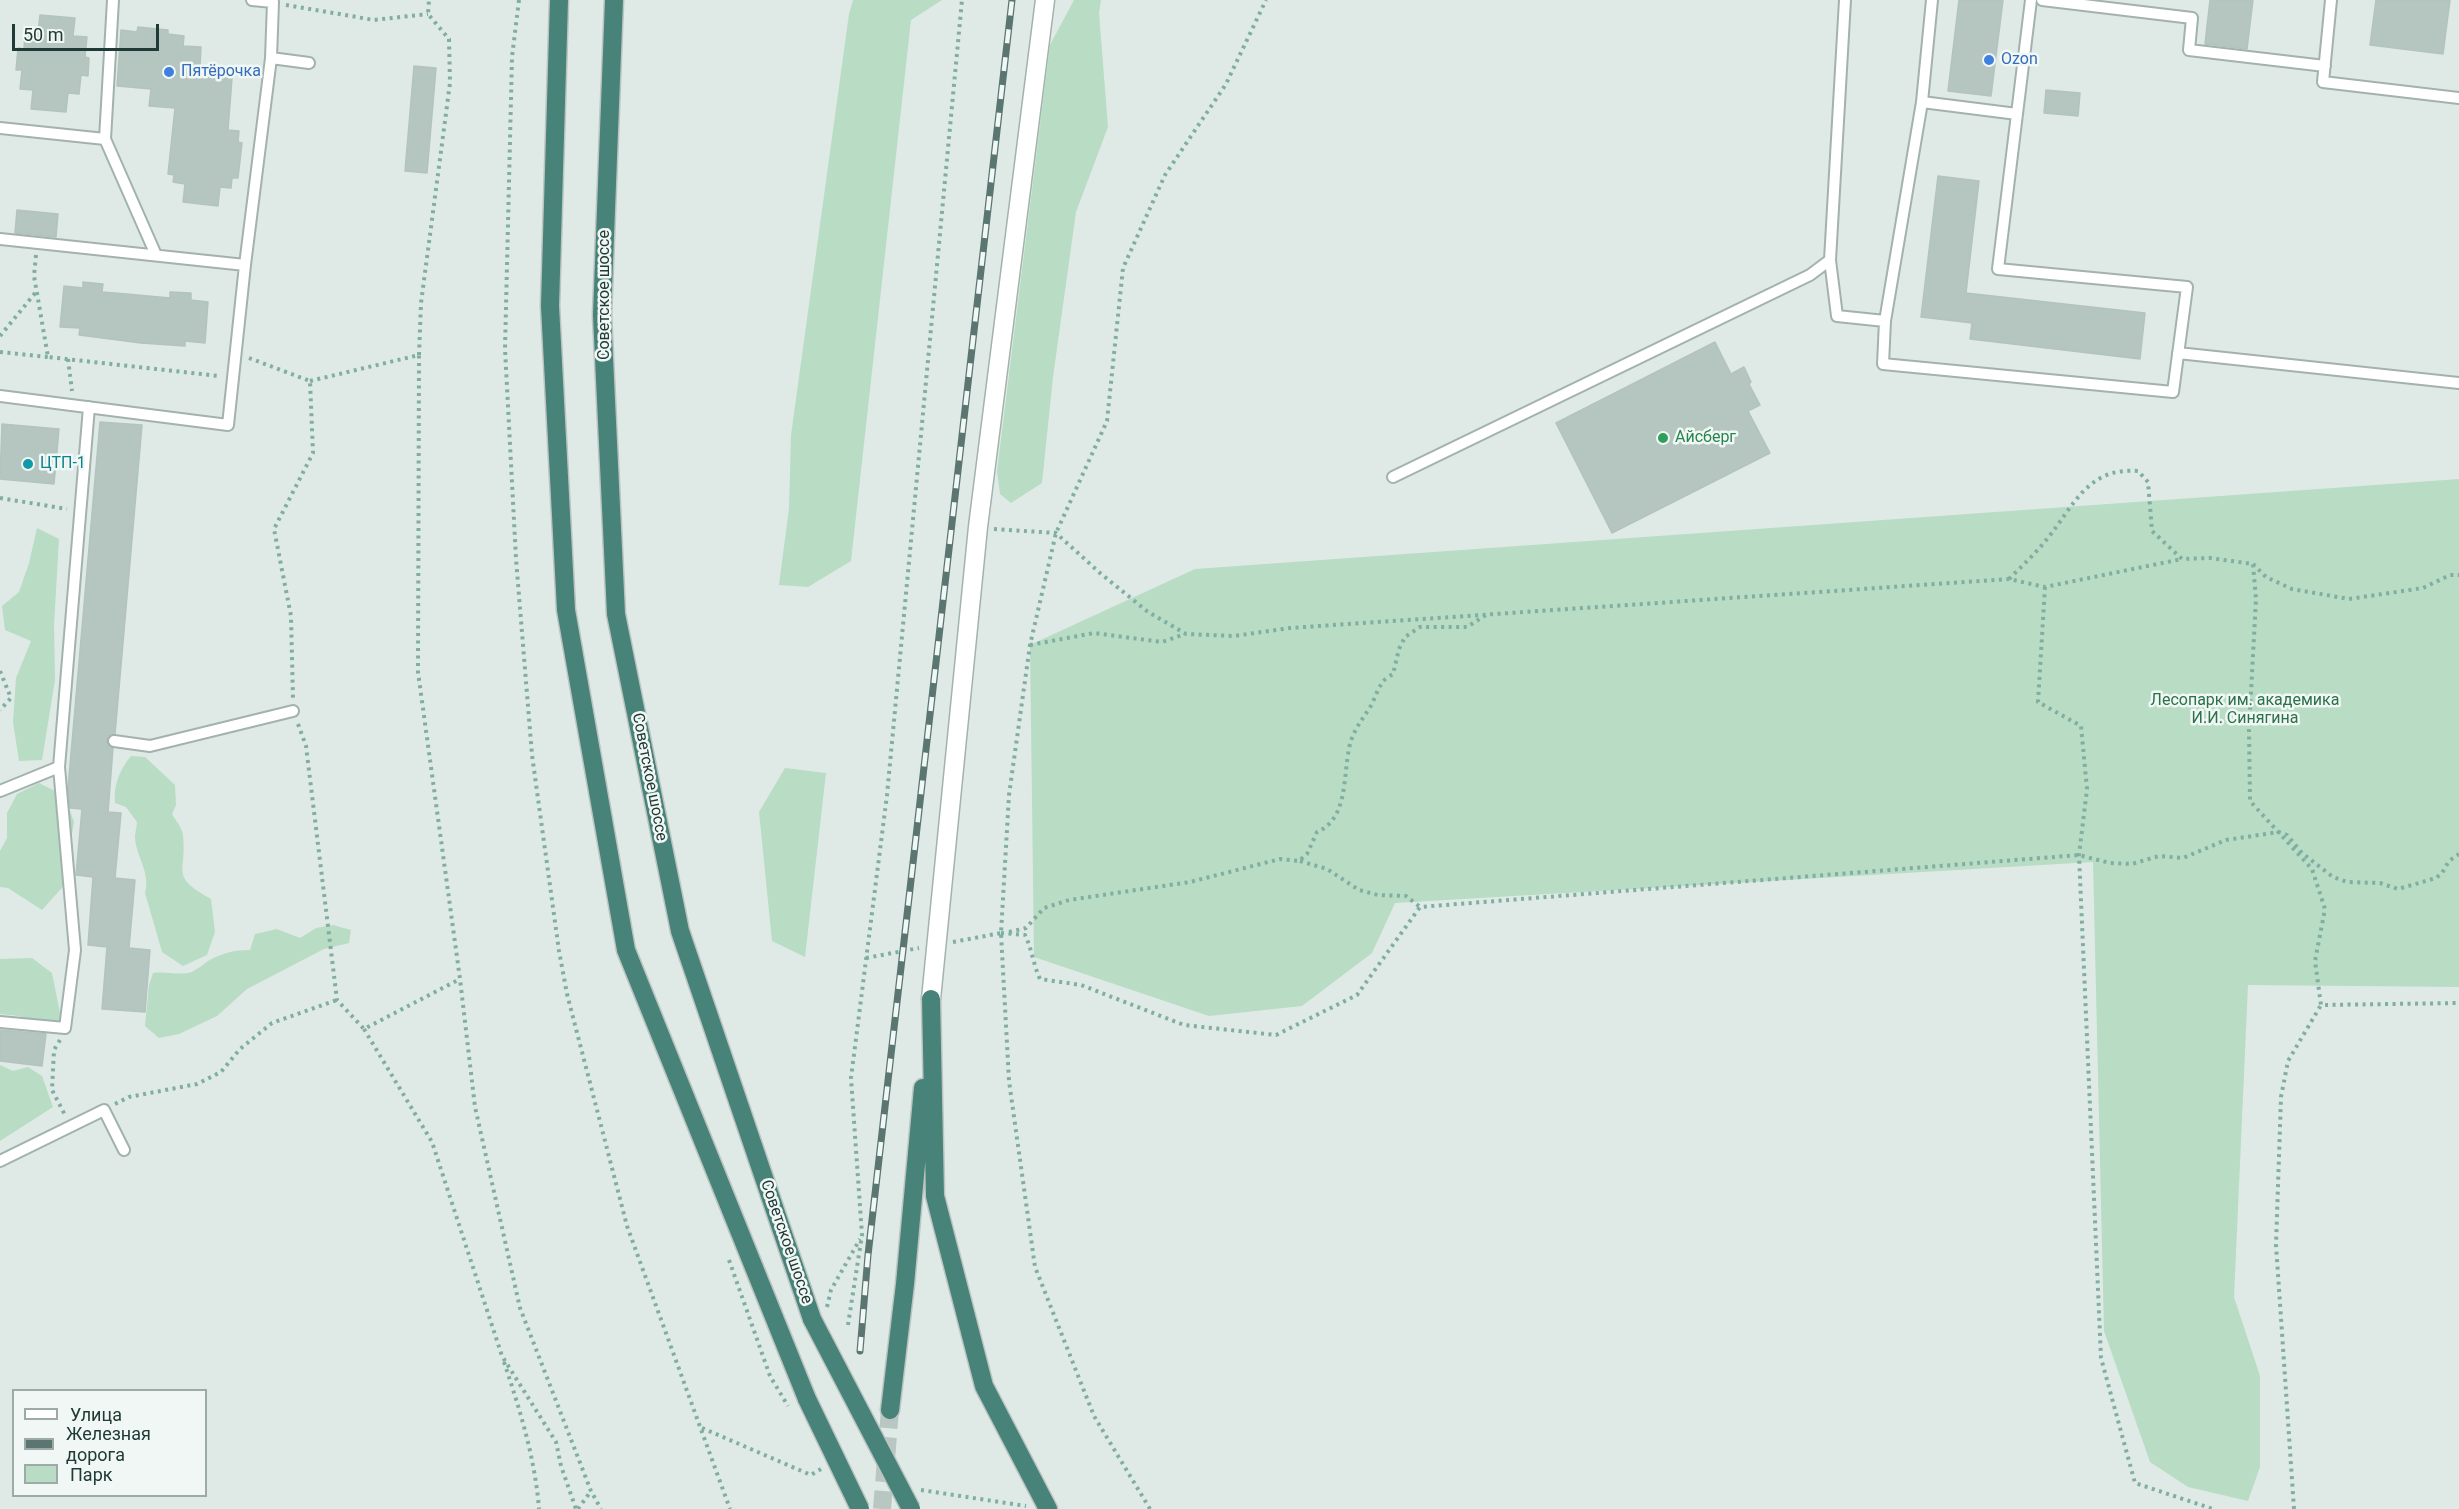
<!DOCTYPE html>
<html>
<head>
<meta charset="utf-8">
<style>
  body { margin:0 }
  #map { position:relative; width:2459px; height:1509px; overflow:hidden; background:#dfeae6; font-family:Roboto,sans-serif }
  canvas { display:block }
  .legend { position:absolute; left:12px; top:1389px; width:195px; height:108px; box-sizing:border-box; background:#f0f7f4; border:2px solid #9daba8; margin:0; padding:8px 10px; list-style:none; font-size:18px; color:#203a35 }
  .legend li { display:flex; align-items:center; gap:12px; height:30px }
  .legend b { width:30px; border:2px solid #9daba8 }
  .scale { position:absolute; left:12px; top:24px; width:147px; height:27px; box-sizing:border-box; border:3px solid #203a35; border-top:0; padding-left:8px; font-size:18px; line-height:21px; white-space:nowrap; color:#203a35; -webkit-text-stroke:4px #f0f7f4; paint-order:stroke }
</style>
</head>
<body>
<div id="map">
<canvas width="2459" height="1509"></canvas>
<ul class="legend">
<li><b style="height:8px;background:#fff"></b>Улица</li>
<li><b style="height:8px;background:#5b7670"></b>Железная дорога</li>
<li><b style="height:16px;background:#b8dcc4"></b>Парк</li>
</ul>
<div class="scale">50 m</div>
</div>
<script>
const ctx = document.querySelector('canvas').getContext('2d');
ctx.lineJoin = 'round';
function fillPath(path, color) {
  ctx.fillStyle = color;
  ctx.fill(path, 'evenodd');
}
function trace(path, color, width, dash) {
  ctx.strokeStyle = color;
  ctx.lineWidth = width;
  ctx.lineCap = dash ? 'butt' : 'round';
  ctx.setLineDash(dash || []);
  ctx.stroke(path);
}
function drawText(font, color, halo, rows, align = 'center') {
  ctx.font = font + ' Roboto,sans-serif';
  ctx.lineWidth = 5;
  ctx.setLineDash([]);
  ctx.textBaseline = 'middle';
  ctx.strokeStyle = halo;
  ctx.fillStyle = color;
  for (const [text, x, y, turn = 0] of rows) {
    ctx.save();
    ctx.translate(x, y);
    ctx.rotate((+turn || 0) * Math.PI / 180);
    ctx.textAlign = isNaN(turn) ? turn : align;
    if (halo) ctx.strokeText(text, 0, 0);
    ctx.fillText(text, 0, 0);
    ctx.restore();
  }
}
fillPath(new Path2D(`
  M853 0H942L911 20 851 561 808 587 779 585 789 508 791 435 849 14Z
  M1074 0H1101L1099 13 1108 127 1076 212 1053 377 1042 483 1011 503 1000 494 997 471 1050 45Z
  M2459 479V987L2248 985 2234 1297 2260 1376V1467L2248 1501 2188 1487 2150 1462 2104 1331 2093 862 1395 903 1372 953 1302 1006 1209 1016 1034 957 1030 645 1195 569Z
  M37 528 59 539 54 625 55 680 42 760 19 761 13 722 16 678 31 641 5 630 2 606 19 592 29 563Z
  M131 756 145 757 175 785 176 805 172 814C176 821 183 829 183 836 187 874 169 875 211 899L215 932 207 955 183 966 162 952 145 893C151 873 136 857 135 837 135 832 137 827 137 822L126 807 115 803C113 786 120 769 131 756Z
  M785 768 826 773 805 957 772 941 759 812Z
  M39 783 59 793 68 805 74 822 68 855 75 873 42 910 8 888 0 887V851L7 838V813L17 794Z
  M333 925 351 930 349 943 324 949 247 989 217 1016 179 1034 159 1038 145 1026 149 985 153 973C166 971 179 976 192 972 197 969 203 965 208 961 222 953 235 950 250 950L255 934 277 929 300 938 316 928Z
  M32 958 52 973 62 1023 53 1028 19 1016 0 1014V959Z
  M0 1065 13 1071 28 1067 42 1076 53 1107 0 1141Z`), '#b8dcc4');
const building = new Path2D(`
  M1959 0H2003L1991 96 1948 91Z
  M2210 0H2253L2247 49 2205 44Z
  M2376 0H2450L2443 54 2370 45Z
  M40 15 75 18 73 36 87 37 85 57 89 58 88 76 81 75 79 94 68 93 66 112 31 109 33 90 20 89 22 70H16L18 48 24 49 25 32 38 33Z
  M138 27 168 30V34L184 36 183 46 201 47 200 66 221 68 220 77 232 78 228 130 239 131 238 142 242 143 238 178H232L231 188 220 187 218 206 183 202 185 184 173 182 174 175 168 174 175 108 149 106 151 89 117 86 121 30 137 32Z
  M414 66 436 68 427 173 405 171Z
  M2046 90 2080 93 2078 116 2044 113Z
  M1938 176 1979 181 1966 293 2145 313 2140 359 1970 339 1972 323 1921 317Z
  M17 210 58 214 56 237 15 233Z
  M83 282 103 284 102 292 127 294 170 298V292L191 293V300L208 302 205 343 185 341V346L141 343 79 335 80 328 60 327 64 286 83 288Z
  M1715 342 1731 374 1744 367 1751 382 1749 384 1760 405 1748 411 1770 453 1612 533 1556 423Z
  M100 422 142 425 115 734 108 736 107 741 109 747 113 748 108 812 121 813 115 878 135 880 129 948 150 950 145 1012 102 1009 107 947 88 945 93 877 76 875 82 809 70 808 68 788Z
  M2 424 59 429 54 484 0 479Z
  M0 1030 46 1034 42 1066 0 1061Z`);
fillPath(building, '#b5c5bf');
trace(building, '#b2c4bd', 1.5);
trace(new Path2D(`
  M882 1509 890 1410`), '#b9c7c3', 18, [18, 9]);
const service = new Path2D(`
  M1932 0 1922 102 2017 114 2031 0
  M2042 0 2192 18 2189 50 2325 66
  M2331 0 2323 82 2459 98
  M271 58 309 63
  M1922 102 1885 321 1883 364 2173 392 2187 287 1998 269 2017 114
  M0 128 105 139 113 0
  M105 139 156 255
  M0 239 245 265
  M1830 260 1837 316 1885 321
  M2178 353 2459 383
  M0 396 228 425 245 265 271 58 273 2 252 0
  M1393 477 1810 275 1830 260 1845 0
  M114 741 150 746 293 711
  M0 791 59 767 89 407
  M0 1022 65 1028 75 950 59 767
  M0 1161 104 1110 124 1150`);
const tertiary = new Path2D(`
  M931 999 978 527 1045 0`);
const trunk = new Path2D(`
  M559 0 550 306 566 610 626 950 807 1399
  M614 0 602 315 616 614 680 931 812 1319
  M931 999 935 1196 984 1386 1048 1509
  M890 1410 905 1284 923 1088`);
trace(service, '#a2b2ad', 14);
trace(tertiary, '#a2b2ad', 21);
trace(trunk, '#bcc4c2', 21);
trace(new Path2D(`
  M519 0 512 57 505 349 516 559 532 755 559 951 567 994 627 1226 730 1509
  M286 5 374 20 428 14
  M36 255 34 276 48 357 219 376
  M0 336 36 292
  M0 352 48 357
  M419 355 421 303 450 83 449 39 428 14 429 0
  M249 358 310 381 313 453 274 529 291 616 293 699
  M68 359 72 391
  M310 381 419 355 418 672 460 979 475 1107 520 1308 591 1491 601 1509
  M0 498 67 509
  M994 529 1056 533 1100 573 1148 612 1186 634 1234 636 1290 628 2009 579 2045 587 2182 559
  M2253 564 2266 577 2292 589 2349 599 2423 588 2450 575H2459
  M2009 579C2022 566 2036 553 2047 539 2074 506 2087 467 2138 471L2148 482 2152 531 2182 559 2210 558 2253 564 2256 599 2249 730 2250 801 2312 869 2325 909 2315 961 2321 1005 2459 1003
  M2045 587 2038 702 2081 726 2087 789 2079 855 2101 1358 2135 1483 2213 1509
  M1030 645 1094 633 1162 642 1185 634
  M0 671 11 698 0 710
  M298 724 306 746 337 1000 364 1029 460 979
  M1300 861 1327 869 1359 890 1378 895 1406 896 1420 907
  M1009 932 1026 928 1044 908 1069 900 1190 882 1280 859 1299 861 1307 854 1317 832C1348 819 1343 777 1349 749 1352 731 1363 719 1372 704 1375 697 1378 689 1382 683 1384 679 1390 676 1393 674L1399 649 1405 637 1420 627H1467L1486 615
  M1001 933 1025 935C1032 949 1033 964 1040 979L1081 985 1184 1025 1276 1035 1357 995 1420 907 2079 855 2110 863 2132 864 2159 856 2183 858 2226 840 2279 832 2287 835 2302 853 2333 877 2347 882 2380 883 2398 889 2436 878 2442 873 2449 861 2459 854
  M953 942 1001 933
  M866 958 919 948
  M364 1029 432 1142 502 1356 556 1442 561 1466 576 1509
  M60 1040 54 1050 52 1090 65 1115
  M115 1104 129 1097 197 1084 221 1072 240 1049 272 1023 337 1000
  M729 1260 770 1376 788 1406
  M827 1307 831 1290 860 1239
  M848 1325 862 1235 851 1078 887 795 962 0
  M504 1362C520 1410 535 1458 539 1509
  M702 1428 811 1475 821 1469
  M921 1490 1026 1506
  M578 1509 591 1491
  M1150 1509 1094 1416 1035 1267 1009 1081 1001 933 1009 795 1030 645 1056 533 1107 421 1123 268 1165 175 1226 84 1266 0
  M2294 1509 2276 1245 2281 1097 2288 1061 2321 1005`), '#80aea2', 4, [3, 4.5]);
trace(service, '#fff', 10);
trace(tertiary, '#fff', 18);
trace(trunk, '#488379', 18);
const rail = new Path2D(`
  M860 1351 868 1255 1012 0`);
trace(rail, '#5b7670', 7);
trace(rail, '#f0f7f4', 4.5, [14]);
const trunkBridge = new Path2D(`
  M812 1319 911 1509
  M807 1399 860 1509`);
trace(trunkBridge, '#bcc4c2', 21, []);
trace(trunkBridge, '#488379', 18);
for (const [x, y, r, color] of [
  [1989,60,6,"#3f7fe0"],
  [169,72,6,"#3f7fe0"],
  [1663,438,6,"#2e9e5b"],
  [28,464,6,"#0f9aa8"]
]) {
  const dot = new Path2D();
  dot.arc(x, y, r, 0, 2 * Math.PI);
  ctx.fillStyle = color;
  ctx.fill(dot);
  trace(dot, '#f0f7f4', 2);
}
drawText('16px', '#366cbe', '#f0f7f4', [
  ["Ozon",2001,60],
  ["Пятёрочка",181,72]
], 'left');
drawText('16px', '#203a35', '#f0f7f4', [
  ["Советское шоссе",605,295,-90],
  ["Советское шоссе",649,777,79],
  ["Советское шоссе",786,1242,71]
]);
drawText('16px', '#27864d', '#f0f7f4', [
  ["Айсберг",1675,438]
], 'left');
drawText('16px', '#0d838f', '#f0f7f4', [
  ["ЦТП-1",40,464]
], 'left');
drawText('16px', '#2b714a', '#f0f7f4', [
  ["Лесопарк им. академика",2245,701],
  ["И.И. Синягина",2245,719]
]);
</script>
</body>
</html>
